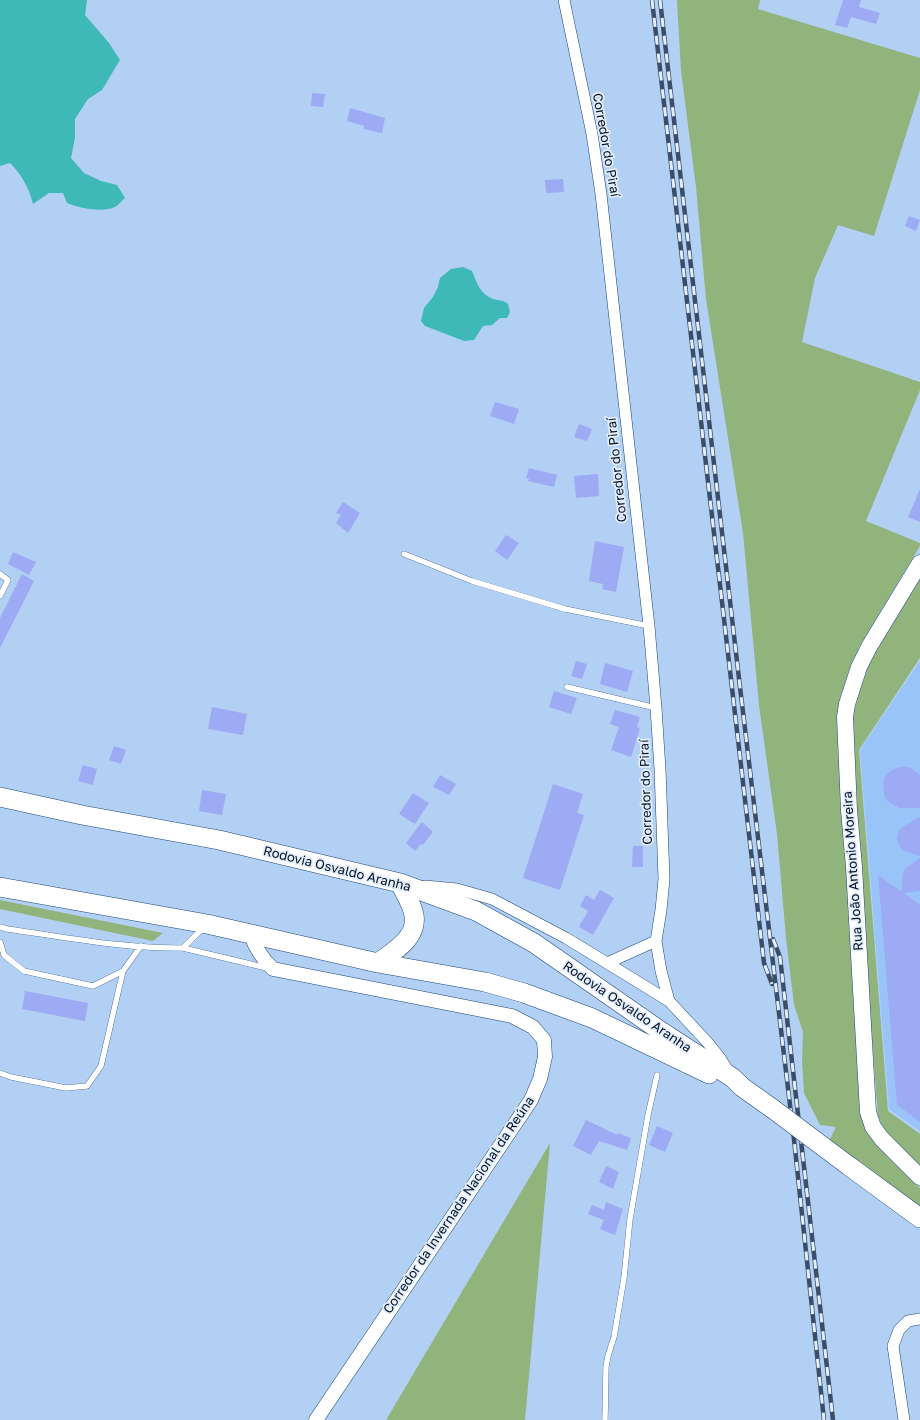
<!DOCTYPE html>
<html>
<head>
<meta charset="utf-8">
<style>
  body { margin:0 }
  canvas { display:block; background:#b2cff4 }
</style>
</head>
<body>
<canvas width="920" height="1420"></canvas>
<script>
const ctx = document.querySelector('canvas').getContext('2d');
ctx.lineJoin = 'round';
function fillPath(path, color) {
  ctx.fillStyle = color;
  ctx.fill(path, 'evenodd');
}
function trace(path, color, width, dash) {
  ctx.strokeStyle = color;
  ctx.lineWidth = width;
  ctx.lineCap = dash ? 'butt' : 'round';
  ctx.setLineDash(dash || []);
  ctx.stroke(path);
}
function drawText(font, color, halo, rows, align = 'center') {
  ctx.font = font + ' "Golos Text",sans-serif';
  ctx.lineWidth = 3.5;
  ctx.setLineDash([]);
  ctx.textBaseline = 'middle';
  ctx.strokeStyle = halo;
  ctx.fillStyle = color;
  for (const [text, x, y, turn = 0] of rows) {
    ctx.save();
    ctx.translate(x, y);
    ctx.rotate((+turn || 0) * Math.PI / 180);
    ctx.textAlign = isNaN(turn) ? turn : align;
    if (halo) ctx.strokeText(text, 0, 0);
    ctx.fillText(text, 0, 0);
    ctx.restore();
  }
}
fillPath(new Path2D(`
  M920 661V1131L889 1109 860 750Z`), '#99c4fa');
fillPath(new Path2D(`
  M677 0H760L758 9 920 58V90L874 236 838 225 815 278 802 342 920 382V390L866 521 920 543V546L859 647 841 695 838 730 865 1121 887 1156 920 1188V1210L828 1143 836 1127 820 1125 804 1093 802 1061 803 1032 794 1005 786 938 777 834 759 705 743 533 706 299 696 187 681 71Z
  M920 576V658L859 750 888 1111 920 1134V1167L885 1131 878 1116 847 723 855 686Z
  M0 900 163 933 153 941 0 909Z
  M550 1143 525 1420H386Z`), '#91b47d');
fillPath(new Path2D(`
  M0 0H87L85 15 109 43 120 60 102 90 88 99 75 119V138L71 158 84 173 101 181 117 185 125 198C122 200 119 205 115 207 104 213 78 208 67 203L63 193H49L33 204C29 188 22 175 10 163L0 166Z
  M463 267 472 271C477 283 480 294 493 299 500 301 502 299 508 304L510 312 507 318H500L492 325 483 326 474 340 464 341 425 326 421 321 424 308 433 297 438 287 440 278 451 269Z`), '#3fb9b8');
fillPath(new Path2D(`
  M843 0H861L859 7 880 13 876 24 851 17 847 28 835 25Z
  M312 93 325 94 323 107 311 106Z
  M350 108 385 118 382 133 364 129V126L347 121Z
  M563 179 564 192 546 193 545 180Z
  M909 216 920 220 916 231 905 226Z
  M495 402 519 409 514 424 490 416Z
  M579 424 592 429 587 441 574 437Z
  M529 468 557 475 554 487 528 481 529 478H526Z
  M598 474 599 496 576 498 574 476Z
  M920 489V522L908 517Z
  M343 502 360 513 348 533 336 523 341 515 336 513Z
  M506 535 519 543 507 560 495 551Z
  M595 541 624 547 616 592 602 589 603 584 589 581Z
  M13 552 36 562 29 575 8 564Z
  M22 574 34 581 0 648V618Z
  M576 661 587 664 582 679 571 676Z
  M605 663 633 671 627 692 600 684Z
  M554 691 577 698 571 714 549 707Z
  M212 707 247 714 243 735 208 729Z
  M615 710 640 717 637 727 640 728 631 757 611 750 619 727 610 724Z
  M114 746 126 750 121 764 109 760Z
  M83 765 97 769 93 785 78 781Z
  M901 767H908L914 770 920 775V808H899L888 801 884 796 883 783 885 777 889 772 894 769Z
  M440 775 456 784 449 795 433 787Z
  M553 784 583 794 577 813 584 815 560 890 523 878Z
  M202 790 226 794 222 815 199 811Z
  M413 793 429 803 415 824 399 814Z
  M920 817V856L903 850 900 847 897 839 899 830 902 827Z
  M422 822 433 832 423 845 421 844 415 851 406 843Z
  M633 846H643V867H632Z
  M920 858V891L904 893 920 905V1122L897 1105 878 875 902 892V875L904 871 906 868Z
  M600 890 614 898 593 935 579 927 588 911 580 906 586 895 594 900Z
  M25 991 88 1003 85 1021 22 1009Z
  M586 1120 617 1135 618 1133 631 1138 627 1150 599 1141 591 1155 573 1146Z
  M657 1126 673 1133 665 1152 649 1145Z
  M606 1166 619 1172 613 1189 599 1182Z
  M606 1202 623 1209 615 1235 600 1229 604 1220 588 1214 592 1205 604 1210Z`), '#9cabf3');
const service = new Path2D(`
  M404 554 472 581 565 609 649 626
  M0 574 8 580 0 596
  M567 687 656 708
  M0 927 7 929C65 937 124 949 183 948L203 928
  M0 942 4 955 24 971 93 986 123 971 141 946
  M183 948 267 968
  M0 1073 11 1077 66 1088 87 1086 101 1066 123 971
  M605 1420 606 1367 608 1356 614 1337 624 1278 630 1219 648 1115 657 1075`);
const minor = new Path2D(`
  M564 0 592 134 601 194 649 626 656 708 660 769 664 879 661 910 656 941 661 971 669 1001
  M425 886 457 889 492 899 566 938 607 963 669 1001 708 1043 720 1058 728 1071
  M607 963 656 941
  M904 1420 893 1346 899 1330 908 1321 920 1319`);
const tertiary = new Path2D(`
  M250 933C255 947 261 958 273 969L512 1016 533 1027 544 1040 545 1057 540 1079 531 1100 316 1420`);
const secondary = new Path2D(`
  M920 563 869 647 859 667 847 704 845 717 849 810 854 867 868 1112 873 1127 882 1139 920 1177`);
const trunk = new Path2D(`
  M0 797 82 815 219 840 400 883 476 911 534 943 662 1032 733 1078 742 1087 773 1109
  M0 887 207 924 378 963 485 982 524 993 592 1018 709 1074
  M378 963C394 951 418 938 414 915 412 904 405 893 400 883
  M849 1166 920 1218`);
trace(service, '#1b477c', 6);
trace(minor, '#1b477c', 12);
trace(tertiary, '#1b477c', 15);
trace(secondary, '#1b477c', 17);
trace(trunk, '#1b477c', 20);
trace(service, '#fff', 5.5);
trace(minor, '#fff', 11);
trace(tertiary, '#fff', 14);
trace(secondary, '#fff', 16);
trace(trunk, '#fff', 19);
const rail = new Path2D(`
  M652 0 764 963 772 984
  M660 0 740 687 793 1130 824 1420
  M773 939 780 957 833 1420`);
trace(rail, '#3a4e69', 4.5);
trace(rail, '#e4eefb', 3, [9]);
const trunkBridge = new Path2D(`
  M773 1109 849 1166`);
trace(trunkBridge, '#1b477c', 20, []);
trace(trunkBridge, '#fff', 19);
drawText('13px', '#021228', '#e4eefb', [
  ["Corredor do Piraí",606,145,80],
  ["Corredor do Piraí",617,470,-96],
  ["Corredor do Piraí",646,792,-92],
  ["Rodovia Osvaldo Aranha",337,869,14],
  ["Rua João Antonio Moreira",853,871,-94],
  ["Rodovia Osvaldo Aranha",627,1007,34],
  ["Corredor da Invernada Nacional da Reúna",459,1205,-56]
]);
</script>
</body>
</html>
